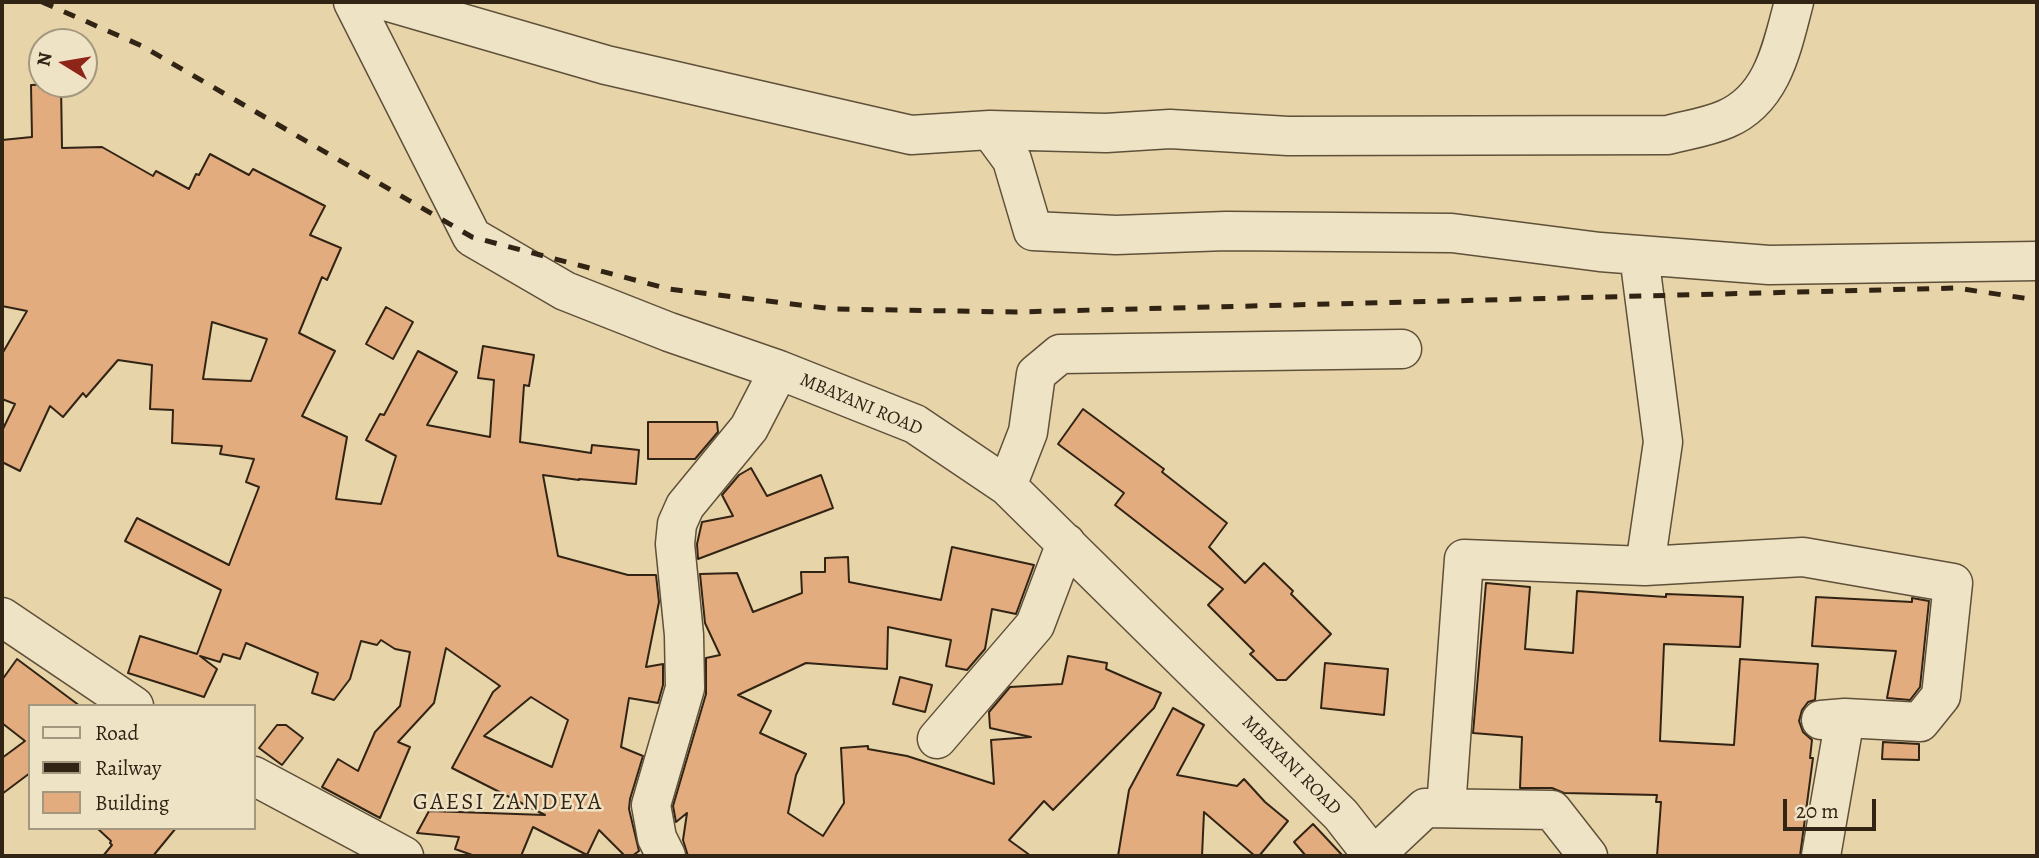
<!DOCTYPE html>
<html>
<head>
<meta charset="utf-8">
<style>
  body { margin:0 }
  #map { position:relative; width:2039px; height:858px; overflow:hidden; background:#e7d4a8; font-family:Alegreya,serif }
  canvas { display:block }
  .frame { position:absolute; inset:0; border:4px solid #322415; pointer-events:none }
  .legend { position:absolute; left:28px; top:704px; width:228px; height:126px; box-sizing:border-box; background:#efe3c6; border:2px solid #a3977f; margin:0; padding:9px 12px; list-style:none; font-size:21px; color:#322415 }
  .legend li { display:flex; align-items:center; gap:14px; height:35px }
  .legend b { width:35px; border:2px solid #a3977f }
  .north { position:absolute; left:28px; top:28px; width:70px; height:70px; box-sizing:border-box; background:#efe3c6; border:2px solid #a3977f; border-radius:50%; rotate:281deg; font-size:19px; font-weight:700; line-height:28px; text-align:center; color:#322415 }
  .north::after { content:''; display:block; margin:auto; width:24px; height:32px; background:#8f2418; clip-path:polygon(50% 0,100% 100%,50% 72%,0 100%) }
  .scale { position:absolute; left:1783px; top:799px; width:93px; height:32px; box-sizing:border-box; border:4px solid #322415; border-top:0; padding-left:9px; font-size:21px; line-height:24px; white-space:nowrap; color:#322415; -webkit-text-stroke:5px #efe3c6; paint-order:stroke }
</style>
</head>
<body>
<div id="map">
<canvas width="2039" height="858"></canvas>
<div class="frame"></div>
<ul class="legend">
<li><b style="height:9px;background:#efe3c6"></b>Road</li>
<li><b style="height:9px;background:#322415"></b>Railway</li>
<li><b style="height:19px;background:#e3ac7e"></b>Building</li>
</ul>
<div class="north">N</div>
<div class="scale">20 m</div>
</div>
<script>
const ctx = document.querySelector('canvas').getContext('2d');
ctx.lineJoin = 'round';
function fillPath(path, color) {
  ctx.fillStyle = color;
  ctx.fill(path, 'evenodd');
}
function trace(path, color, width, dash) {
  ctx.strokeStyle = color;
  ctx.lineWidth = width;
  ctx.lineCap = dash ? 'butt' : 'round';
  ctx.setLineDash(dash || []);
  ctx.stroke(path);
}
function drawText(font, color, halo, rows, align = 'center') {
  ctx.font = font + ' Alegreya,serif';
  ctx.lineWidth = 5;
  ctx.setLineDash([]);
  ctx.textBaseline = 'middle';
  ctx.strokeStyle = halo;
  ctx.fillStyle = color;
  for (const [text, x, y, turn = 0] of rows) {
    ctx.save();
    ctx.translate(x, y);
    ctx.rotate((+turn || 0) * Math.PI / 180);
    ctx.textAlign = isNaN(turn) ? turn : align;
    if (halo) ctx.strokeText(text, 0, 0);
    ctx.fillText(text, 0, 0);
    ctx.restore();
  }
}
const building = new Path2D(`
  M61 84 62 148 102 147 153 176 156 171 189 189 196 174 199 175 210 154 249 175 253 169 325 206 310 235 341 248 327 280 322 277 299 333 335 351 302 416 347 437 336 499 381 504 396 456 366 440 380 414 384 415 418 351 457 372 427 425 490 437 494 380 478 378 483 346 534 355 529 386 524 385 520 442 591 453 592 445 639 450 636 484 579 479V480L543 475 558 556 628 575H656L659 602 646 667 663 664V685L658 703 629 698 621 747 643 756 630 799 629 809 639 851 632 856H625L599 830 587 855 533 827 521 856H475L455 849 459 837 417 833 429 811 545 815 452 768 493 692 500 686 446 648 434 703 398 742 410 747 380 818 322 787 338 759 358 771 375 732 400 706 410 652 395 649 381 640 377 645 361 641 350 679 334 700 312 693 318 673 246 643 240 659 223 654 220 662 200 656 217 669 204 697 128 673 140 636 197 654 221 590 125 541 137 518 229 565 259 487 246 482 254 459 220 454 222 446 172 443 173 410 150 409 152 365 118 360 86 397 83 393 63 417 50 406 20 471 2 462V431L15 404 2 399V354L27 311 2 306V140L32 137 31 85ZM212 322 267 339 251 381 203 379ZM531 697 568 720 552 767 484 736Z
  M386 307 413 322 393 359 366 344Z
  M1083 409 1164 469 1162 472 1227 523 1209 547 1245 583 1264 563 1293 591 1291 594 1331 634 1286 680H1277L1250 654 1254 651 1208 605 1223 589 1115 505 1124 493 1058 444Z
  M648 422H717L718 432 695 459H648Z
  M751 468 767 496 821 475 833 508 698 559 697 544 702 522 733 516 722 495 739 475Z
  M952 547 1034 565 1016 614 992 609 985 649 967 670 946 666 951 640 888 627 887 669 806 663 738 695 771 711 760 733 806 754 796 775 788 813 823 836 844 803 841 748 868 746V749L907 756 994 784 991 740 1031 737 990 728 989 712 1010 687 1062 684 1068 656 1107 663 1106 669 1161 693 1154 708 1053 810 1044 801 1009 840 1031 856H688L683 840 687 813 676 822 673 806 706 694V658L720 655 705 623 700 574 737 573 753 612 802 593 801 572H825V558L848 557 849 582 941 600Z
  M1486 583 1530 587 1525 649 1573 653 1577 591 1666 597V594L1743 597 1740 647 1664 644 1660 741 1734 745 1740 659 1818 664 1815 700 1808 702 1802 710 1799 721 1803 732 1812 740 1810 758H1813L1800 856H1657L1661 802H1656L1657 795 1564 793 1552 788H1520L1522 737 1473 733Z
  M1816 597 1912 602V598L1929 601 1920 687 1910 700 1887 698 1896 651 1812 646Z
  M17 659 80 706H30V773L2 794V758L25 741 2 723V680Z
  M1325 663 1388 669 1384 715 1321 708Z
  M900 677 932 685 925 712 893 704Z
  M1173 708 1204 725 1177 775 1237 786 1244 779 1265 802 1288 821 1259 856H1255L1204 812 1202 856H1118L1129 790Z
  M277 725H286L303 738 282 765 259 748Z
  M1883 742 1919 744V760L1882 759Z
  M1313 824 1343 856H1306L1294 842Z
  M97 828H176L153 856H103L112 845 110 843 111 841Z`);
fillPath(building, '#e3ac7e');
trace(building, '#322415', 2);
const minor = new Path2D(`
  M353 2 472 237 565 291 669 332 779 370 915 424 1007 486 1341 815 1373 856
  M389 2 606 65 911 135 990 130 1106 133 1170 129 1288 136 1668 135C1687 130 1708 127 1726 119 1773 99 1782 47 1794 2
  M990 130 1012 160 1033 231 1116 235 1226 231 1452 233 1600 252 1769 265 2037 261
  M1639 255 1663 442 1645 566
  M1007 486 1028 432 1036 374 1060 354 1402 349
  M2 617 134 706
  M1821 720 1845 718 1821 856
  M937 739 1035 625 1066 543
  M254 776 404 856
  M1446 808 1464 559 1645 566 1803 557 1953 583 1941 696 1920 722 1845 718
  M666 856 657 838 651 805 685 688 684 635 675 544 677 524 685 506 749 428 779 370
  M1374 856 1425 808 1552 810 1588 856`);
trace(minor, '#5f503a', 41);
trace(minor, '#efe3c6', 38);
trace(new Path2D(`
  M42 2 142 46 472 237 669 289 833 309 1016 312 1956 288 2037 300`), '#322415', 5, [12, 12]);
drawText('19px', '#322415', '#efe3c6', [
  ["MBAYANI ROAD",861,405,23],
  ["MBAYANI ROAD",1291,766,45]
]);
ctx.letterSpacing = '2px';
drawText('23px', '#322415', '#efe3c6', [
  ["GAESI ZANDEYA",508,803]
]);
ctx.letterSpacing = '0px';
</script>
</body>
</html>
